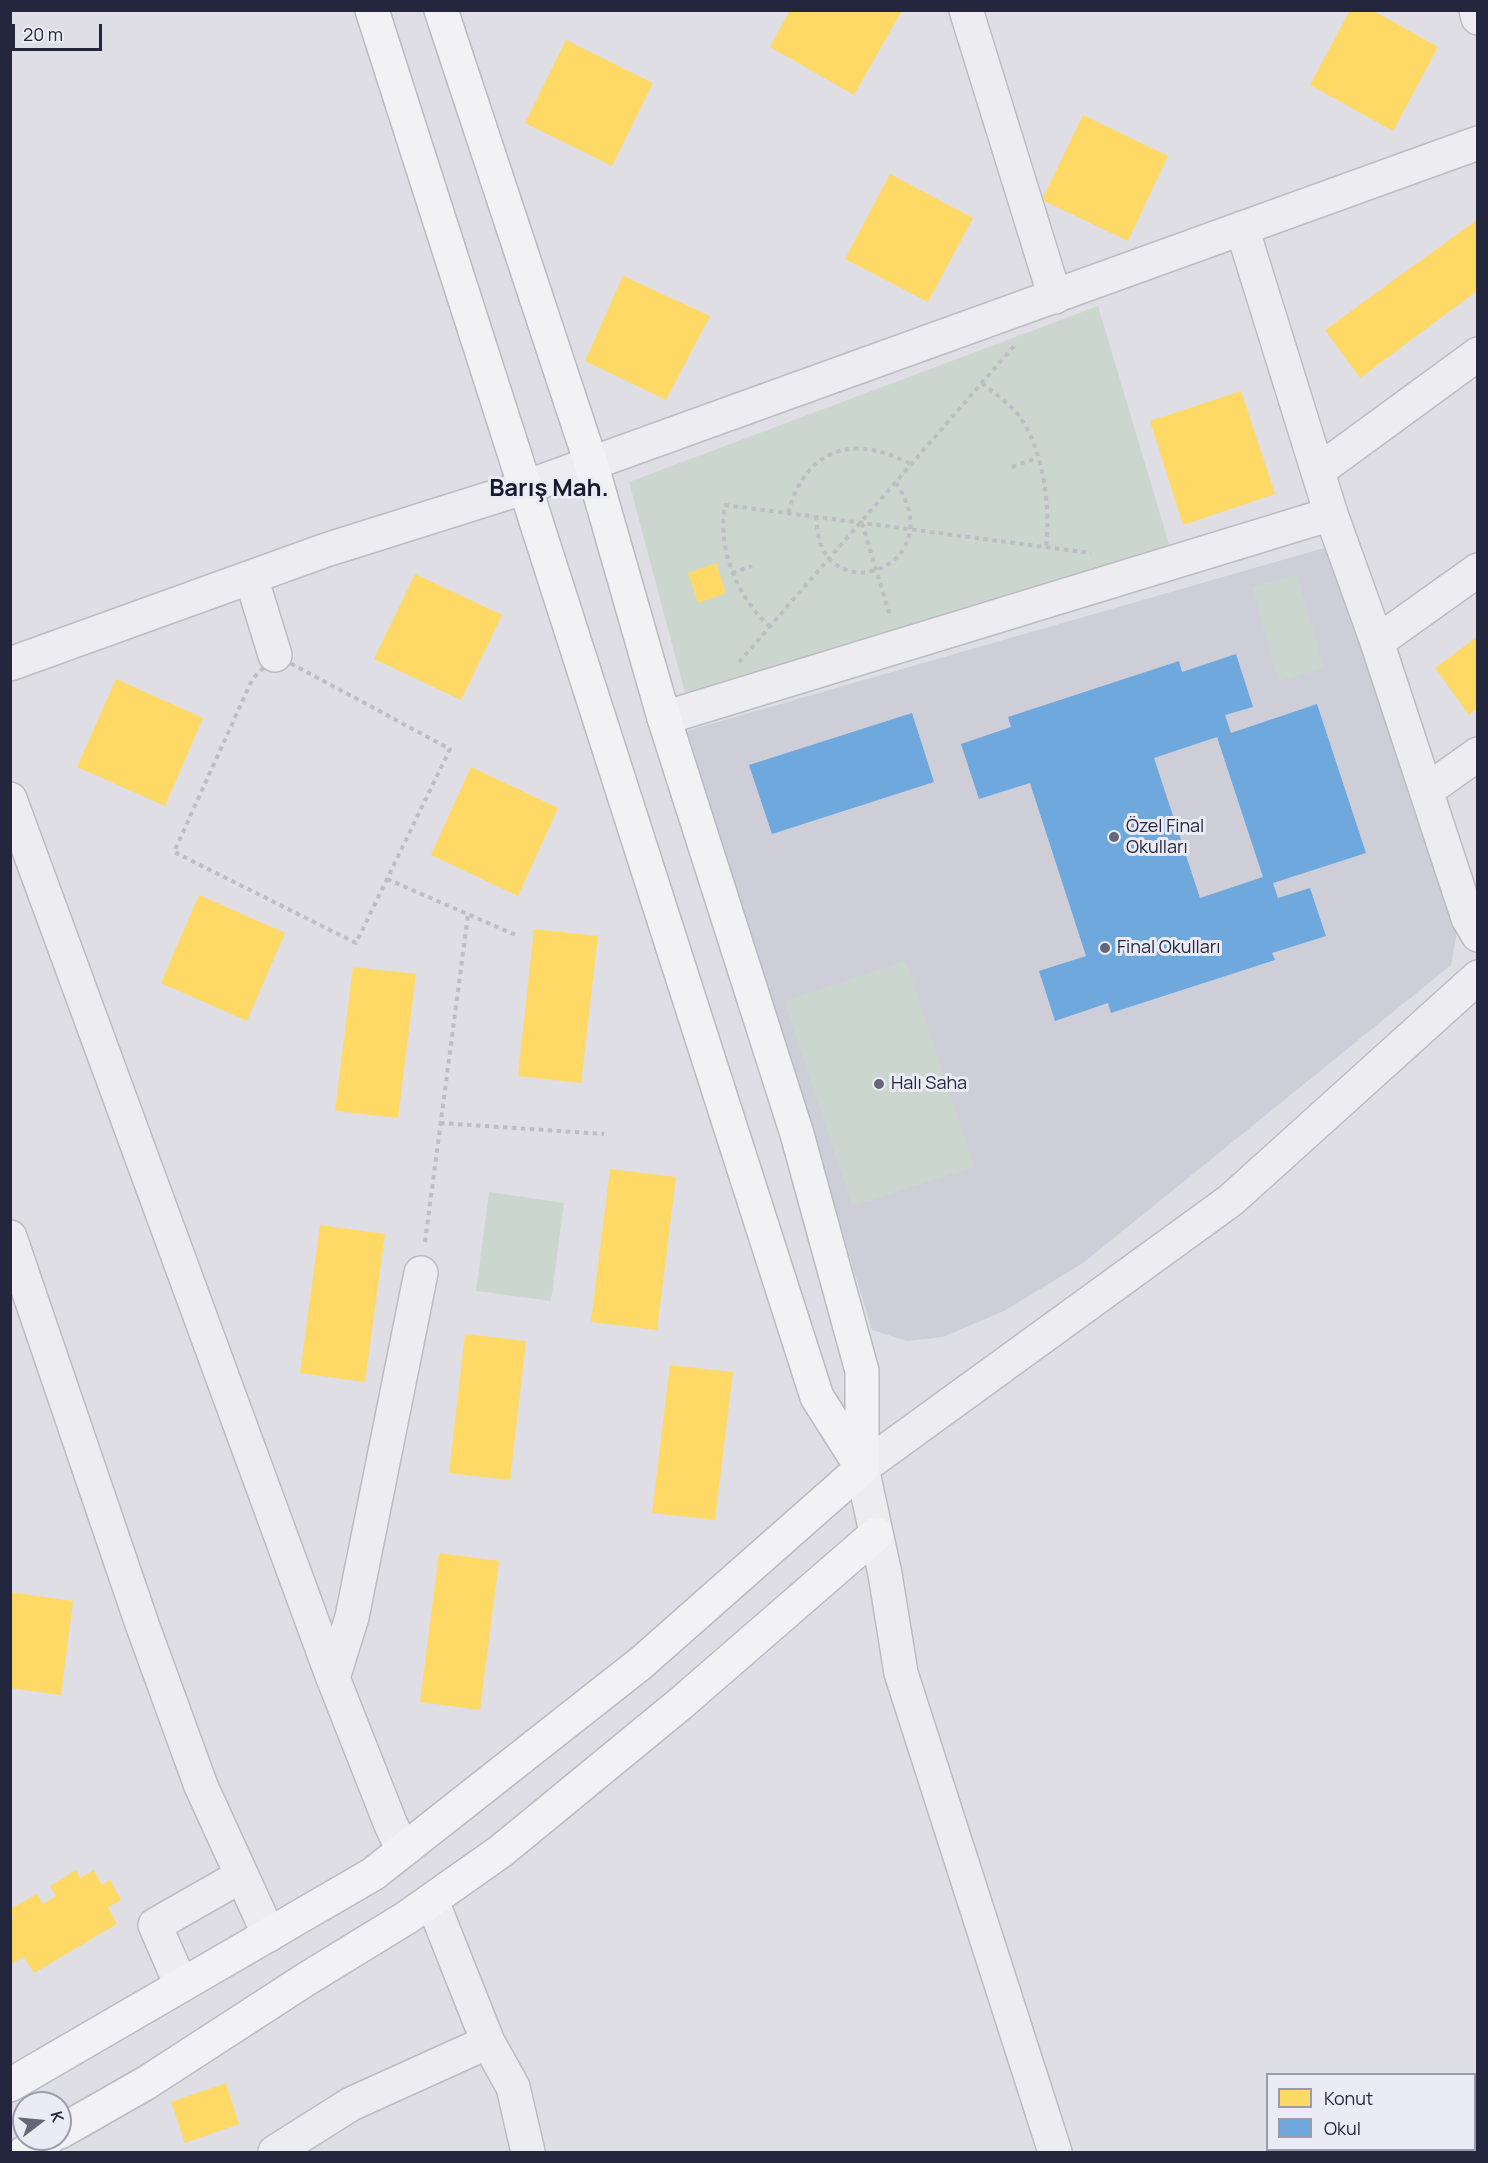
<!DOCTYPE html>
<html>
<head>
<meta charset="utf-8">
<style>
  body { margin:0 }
  #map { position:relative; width:1488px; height:2163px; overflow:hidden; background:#dedee4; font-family:Manrope,sans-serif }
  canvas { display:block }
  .frame { position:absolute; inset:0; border:12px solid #24263d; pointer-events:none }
  .legend { position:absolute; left:1266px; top:2073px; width:210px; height:78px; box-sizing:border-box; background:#eaebf4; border:2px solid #9b9cab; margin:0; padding:8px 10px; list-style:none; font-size:18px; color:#24263d }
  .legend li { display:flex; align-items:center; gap:12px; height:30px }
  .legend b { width:30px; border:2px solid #9b9cab }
  .north { position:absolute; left:12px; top:2091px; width:60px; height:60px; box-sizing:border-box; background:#eaebf4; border:2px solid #9b9cab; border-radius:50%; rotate:74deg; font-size:16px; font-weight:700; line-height:24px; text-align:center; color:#24263d }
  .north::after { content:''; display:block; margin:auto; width:21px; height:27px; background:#656677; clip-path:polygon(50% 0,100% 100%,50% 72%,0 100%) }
  .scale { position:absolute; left:12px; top:24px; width:90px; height:27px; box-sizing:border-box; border:3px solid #24263d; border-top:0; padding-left:8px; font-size:18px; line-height:21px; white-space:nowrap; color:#24263d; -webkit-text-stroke:4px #eaebf4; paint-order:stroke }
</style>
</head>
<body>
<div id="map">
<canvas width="1488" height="2163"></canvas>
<div class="frame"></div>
<ul class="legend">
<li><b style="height:16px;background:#ffd966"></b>Konut</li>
<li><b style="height:16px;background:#6fa8dc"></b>Okul</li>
</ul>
<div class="north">K</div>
<div class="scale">20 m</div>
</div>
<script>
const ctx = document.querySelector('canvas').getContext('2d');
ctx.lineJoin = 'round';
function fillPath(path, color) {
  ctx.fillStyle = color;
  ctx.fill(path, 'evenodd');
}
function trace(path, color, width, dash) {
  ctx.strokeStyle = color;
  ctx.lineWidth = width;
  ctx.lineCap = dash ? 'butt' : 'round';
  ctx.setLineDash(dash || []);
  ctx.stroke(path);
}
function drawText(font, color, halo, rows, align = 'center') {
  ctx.font = font + ' Manrope,sans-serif';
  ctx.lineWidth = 6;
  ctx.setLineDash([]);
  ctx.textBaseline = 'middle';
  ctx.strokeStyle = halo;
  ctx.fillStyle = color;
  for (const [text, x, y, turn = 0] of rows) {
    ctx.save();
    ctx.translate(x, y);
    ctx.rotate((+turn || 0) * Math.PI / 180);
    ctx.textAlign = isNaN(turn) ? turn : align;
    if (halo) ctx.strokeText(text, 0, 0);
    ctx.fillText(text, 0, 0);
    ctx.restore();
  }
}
fillPath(new Path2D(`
  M1331 546 1457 932 1451 965 1083 1263 1004 1311 943 1337 907 1341 872 1330 762 968 686 731Z`), '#ceced9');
fillPath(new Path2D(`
  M1098 306 1172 554 685 693 629 482Z
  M1297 575 1324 668 1278 681 1252 587Z
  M906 961 974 1167 852 1206 784 1001Z
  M489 1192 564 1203 551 1301 476 1291Z`), '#cbd7ce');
fillPath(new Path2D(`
  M790 10H899L901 12 854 95 770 47Z
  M1350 10H1372L1438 47 1393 131 1310 85Z
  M566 40 653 83 612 166 525 123Z
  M1083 115 1168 156 1128 241 1042 200Z
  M890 174 973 218 928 302 845 259Z
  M1478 219V290L1360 378 1325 330Z
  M623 276 710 316 666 400 585 361Z
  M1241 391 1275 494 1183 525 1150 421Z
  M716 563 726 593 698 603 688 573Z
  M415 574 502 615 461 700 374 659Z
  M1478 636V708L1469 715 1435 668Z
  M116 679 203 718 165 806 77 767Z
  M471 767 558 808 518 896 431 855Z
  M199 895 285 933 247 1021 161 983Z
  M534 929 598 936 581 1083 518 1076Z
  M353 967 416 974 398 1118 335 1111Z
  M610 1169 676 1177 657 1330 591 1322Z
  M320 1225 385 1234 365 1382 300 1373Z
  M465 1334 526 1341 510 1480 449 1473Z
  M670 1365 733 1372 715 1520 652 1513Z
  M439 1553 499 1561 480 1710 420 1702Z
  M10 1592 73 1601 61 1695 10 1688Z
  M76 1870 80 1878 94 1870 102 1885 110 1880 121 1900 108 1907 117 1924 34 1973 24 1957 11 1964 10 1920 13 1919 10 1909 37 1894 43 1904 56 1896 50 1886Z
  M226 2083 239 2124 185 2143 171 2102Z`), '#ffd966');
fillPath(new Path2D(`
  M1236 654 1253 707 1225 715 1231 733 1317 704 1366 853 1273 883 1278 898 1310 888 1326 936 1272 953 1275 960 1111 1013 1108 1003 1055 1021 1039 971 1086 956 1030 783 979 799 961 744 1011 727 1008 717 1179 661 1182 672ZM1217 737 1263 877 1200 898 1154 758Z
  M912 713 934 782 772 834 749 765Z`), '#6fa8dc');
const minor = new Path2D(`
  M966 10 1055 297
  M1476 10 1478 18
  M1242 228 1331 514 1377 642 1468 918 1478 935
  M1318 471 1478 354
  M251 577 275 655
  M1377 642 1478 570
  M10 664 326 550 526 487 1478 143
  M664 718 1331 514
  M1426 791 1478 754
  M10 799 333 1678 391 1825 403 1850
  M10 1237 142 1624 201 1786 269 1935
  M333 1678 352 1617 421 1273
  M432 1901 488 2042 513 2087 528 2152
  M181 1985 155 1925 241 1876
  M275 2152 351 2104 488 2042
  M1055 2152 901 1673 885 1574 862 1468 1231 1200 1478 977`);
const major = new Path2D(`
  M372 10 817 1397 862 1468
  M10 2085 373 1874 641 1663 862 1468V1371L797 1134 664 718 591 463 441 10
  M60 2132 146 2083 308 1978 406 1918 501 1851 680 1704 876 1534
  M25 2152 48 2139`);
trace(minor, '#bbbbc1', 36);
trace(major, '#b9bac2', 36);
trace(new Path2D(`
  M982 383C994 393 1010 404 1020 417 1043 449 1051 508 1046 546
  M1012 467 1037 458
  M788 513C806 447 855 433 912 465
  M816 516C817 527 818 538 822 548 849 603 947 558 896 483
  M862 523 890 616
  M732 573 752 566
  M770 627C737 597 717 549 725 505L1091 553
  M275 655 450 749 356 943 174 852 252 680Z
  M739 662 1014 346
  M387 879 518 936
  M440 1123 604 1134
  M425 1242 468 915`), '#bdbdc4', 4, [4.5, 4.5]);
trace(minor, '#ededf1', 33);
trace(major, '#f2f2f5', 33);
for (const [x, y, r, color] of [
  [1114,837,6,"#656677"],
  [1105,948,6,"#656677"],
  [879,1084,6,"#656677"]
]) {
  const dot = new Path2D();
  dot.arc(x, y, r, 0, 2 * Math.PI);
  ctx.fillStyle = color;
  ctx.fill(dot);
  trace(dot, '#eaebf4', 2);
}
drawText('18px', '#24263d', '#eaebf4', [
  ["Özel Final",1126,827],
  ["Okulları",1126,848],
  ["Final Okulları",1117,948],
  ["Halı Saha",891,1084]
], 'left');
drawText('bold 24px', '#17182e', '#eaebf4', [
  ["Barış Mah.",549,489]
]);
</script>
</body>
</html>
